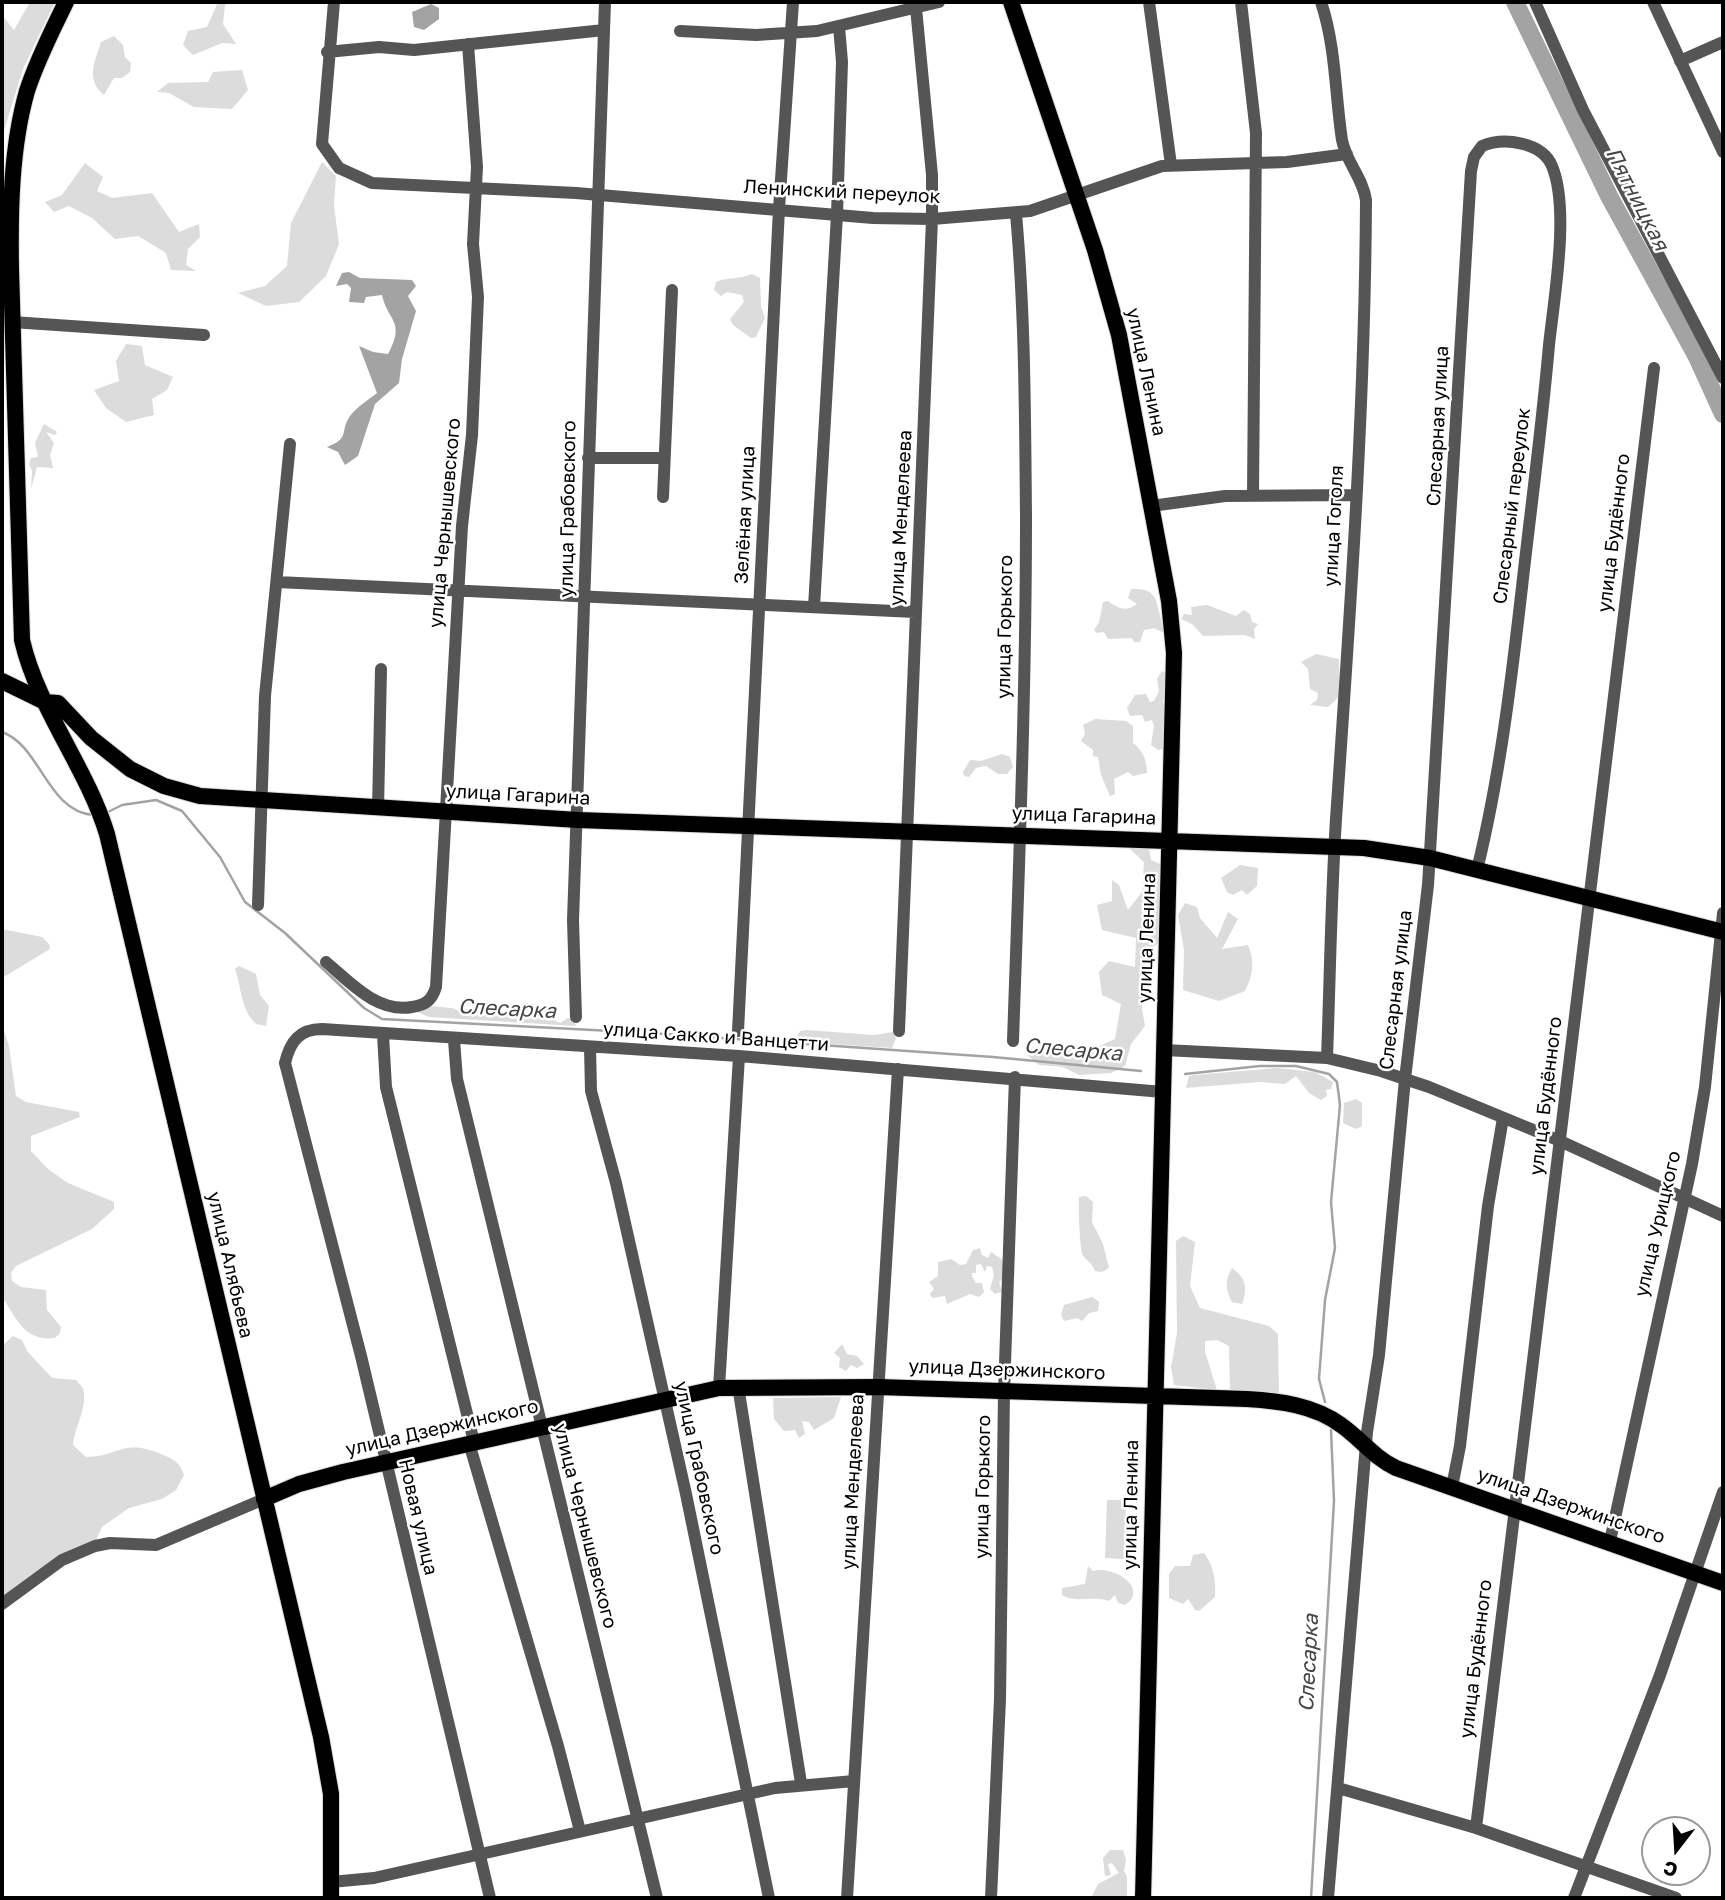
<!DOCTYPE html>
<html>
<head>
<meta charset="utf-8">
<style>
  body { margin:0 }
  #map { position:relative; width:1725px; height:1900px; overflow:hidden; background:#fff; font-family:"Golos Text",sans-serif }
  canvas { display:block }
  .frame { position:absolute; inset:0; border:4px solid #000; pointer-events:none }
  .north { position:absolute; left:1641px; top:1816px; width:70px; height:70px; box-sizing:border-box; background:#fff; border:2px solid #999; border-radius:50%; rotate:197deg; font-size:19px; font-weight:700; line-height:28px; text-align:center; color:#000 }
  .north::after { content:''; display:block; margin:auto; width:24px; height:32px; background:#000; clip-path:polygon(50% 0,100% 100%,50% 72%,0 100%) }
</style>
</head>
<body>
<div id="map">
<canvas width="1725" height="1900"></canvas>
<div class="frame"></div>
<div class="north">С</div>
</div>
<script>
const ctx = document.querySelector('canvas').getContext('2d');
ctx.lineJoin = 'round';
function fillPath(path, color) {
  ctx.fillStyle = color;
  ctx.fill(path, 'evenodd');
}
function trace(path, color, width, dash) {
  ctx.strokeStyle = color;
  ctx.lineWidth = width;
  ctx.lineCap = dash ? 'butt' : 'round';
  ctx.setLineDash(dash || []);
  ctx.stroke(path);
}
function drawText(font, color, halo, rows, align = 'center') {
  ctx.font = font + ' "Golos Text",sans-serif';
  ctx.lineWidth = 5;
  ctx.setLineDash([]);
  ctx.textBaseline = 'middle';
  ctx.strokeStyle = halo;
  ctx.fillStyle = color;
  for (const [text, x, y, turn = 0] of rows) {
    ctx.save();
    ctx.translate(x, y);
    ctx.rotate((+turn || 0) * Math.PI / 180);
    ctx.textAlign = isNaN(turn) ? turn : align;
    if (halo) ctx.strokeText(text, 0, 0);
    ctx.fillText(text, 0, 0);
    ctx.restore();
  }
}
fillPath(new Path2D(`
  M30 2H55L23 69 2 137V15L14 30Z
  M218 2H232L225 5 223 24 236 44 222 43 193 55 183 45 188 31 207 27Z
  M114 36 123 45 125 57 131 63 130 72 122 78H114L104 95C85 79 95 62 101 42Z
  M242 70 248 90 232 109 194 107 169 93 157 92 168 83 208 82 213 72Z
  M322 162 336 176 334 206 339 244 326 276 299 302 266 306 238 293 265 286 287 266 291 223Z
  M85 163 103 177 97 191 112 198 152 193 179 232 199 224 200 237 188 249 186 265 196 271 171 270 166 253 138 236 115 239 92 218 69 206 54 212 45 202 62 195Z
  M752 274 760 278 761 306 765 318 756 337 751 338 733 325 730 319 744 302 742 295 727 292 721 296 714 290 716 282C726 277 738 280 752 274Z
  M126 344 142 346 145 365 173 377 167 390 152 399 154 415 126 422 106 408 94 390 119 381 116 361Z
  M44 424 57 432 55 435 46 432 54 443 50 455 53 468 37 467 31 489 32 470 29 465 31 458 38 457 35 443Z
  M1131 589C1154 588 1156 596 1160 616 1162 623 1164 626 1164 633L1154 628 1144 630 1140 642H1134L1132 638 1108 639 1104 632 1097 633 1094 630 1099 622 1103 602 1108 601C1119 609 1126 612 1137 604L1128 598Z
  M1207 605 1236 616 1244 610 1250 614 1252 622 1258 624 1254 629 1255 639 1245 635 1203 636 1192 624 1181 619 1184 614 1192 615 1191 607Z
  M1316 654 1339 659 1340 696 1328 707 1310 705 1317 700 1318 693 1310 689 1308 669 1301 662Z
  M1162 671 1167 673 1170 691 1163 700C1167 717 1167 733 1163 749L1158 750 1151 745 1154 726 1152 720 1145 722 1142 715 1130 716 1127 708 1135 695 1146 694 1150 702 1154 701 1159 691 1157 679Z
  M1095 719 1126 721 1133 726V743C1143 751 1147 760 1147 773L1133 776 1128 772 1114 779 1115 794 1110 796 1101 775 1098 757 1093 756V750L1081 741 1085 734 1083 725Z
  M1002 754 1010 757 1013 767 1007 774H998L986 766 976 768 969 777 964 776 963 772 970 760 981 761Z
  M1129 848H1149L1151 860 1160 864 1158 944 1146 950 1142 1009 1145 1026 1131 1044 1125 1066 1111 1073 1079 1075 1063 1067 1039 1065 1027 1055 1067 1045 1097 1047 1115 1039 1121 1004 1102 995 1099 972 1109 961 1135 967 1136 938 1102 930 1097 905 1112 901V880L1119 885 1128 910 1142 892 1144 862Z
  M1240 865 1258 868 1257 886 1247 895 1242 890 1233 895 1227 892 1221 878Z
  M1185 903 1197 907 1200 918 1217 938 1228 912 1238 919 1222 949 1248 945C1255 961 1253 976 1245 991L1219 1001 1183 990 1184 950 1178 915Z
  M2 929 42 937 49 944 50 949 2 978Z
  M239 966 256 974 260 995 269 1006 266 1026 256 1024C240 1008 242 989 235 969Z
  M428 1006 452 1008 469 1015 548 1017 560 1023 568 1018 574 1020 576 1026 429 1017 417 1012Z
  M2 1024 9 1046 16 1096 26 1102 79 1112 80 1117 31 1136V1151L48 1169 68 1183 114 1202V1209L92 1229 16 1266 11 1273 12 1281 21 1287 46 1290 47 1310 61 1327 60 1333 55 1338C25 1342 17 1319 2 1297Z
  M806 1030 874 1035 893 1032 896 1038 892 1048 801 1042 796 1038 800 1031Z
  M1277 1068 1315 1072 1333 1082 1331 1089 1326 1090 1327 1096 1321 1100 1309 1093 1296 1076 1285 1084 1259 1082 1186 1088 1189 1076 1194 1075Z
  M1356 1099 1362 1103V1126L1356 1129 1343 1123 1344 1103Z
  M1086 1196 1093 1202 1092 1222 1103 1244 1109 1268 1102 1272 1095 1271C1091 1261 1084 1259 1082 1254 1080 1245 1078 1206 1079 1197Z
  M1183 1236 1195 1242 1190 1286 1200 1308 1269 1326 1278 1334 1279 1395 1230 1390 1229 1346 1217 1340 1205 1341V1352L1217 1390 1174 1385 1171 1367 1177 1333 1176 1241Z
  M980 1248 982 1255 988 1258 991 1252 1003 1260V1279L999 1282 1002 1292 995 1294 990 1289 994 1275 992 1267 987 1266 985 1272 981 1264 976 1265V1273H972V1276L976 1283H982L984 1292 979 1297 970 1294 947 1304 945 1296 932 1298 930 1294 934 1289 929 1282 938 1276V1262L951 1259 960 1265 966 1264 973 1250Z
  M1232 1268C1246 1278 1248 1288 1242 1304L1232 1302C1225 1289 1225 1280 1232 1268Z
  M1092 1297 1099 1302 1098 1311 1089 1313 1082 1321 1077 1318 1064 1321 1061 1315 1064 1305Z
  M13 1336 22 1340 27 1351 52 1378 76 1380 83 1388C88 1409 75 1424 73 1445L86 1457C119 1457 122 1438 161 1454 173 1459 180 1462 184 1475L176 1490 162 1499 129 1508 102 1527 96 1540 34 1573 2 1598V1346Z
  M842 1344 847 1354 857 1356 864 1364 857 1368 851 1365 846 1371 839 1367 840 1358 834 1353Z
  M841 1397 834 1418 814 1430 809 1422 802 1421 805 1434 799 1438 795 1430 784 1431 774 1419 773 1398Z
  M1107 1500H1126L1124 1559 1105 1558Z
  M1204 1553C1214 1566 1216 1581 1215 1597L1199 1611 1195 1610 1188 1599 1183 1604 1169 1598V1574L1175 1566H1190L1193 1555Z
  M1088 1566 1093 1571C1114 1565 1150 1589 1125 1605L1118 1603 1115 1595 1109 1601C1094 1595 1076 1604 1062 1595V1588L1085 1584Z
  M1110 1850H1123L1126 1860 1124 1871 1127 1876V1898H1091L1098 1884 1119 1873 1112 1863 1108 1864 1111 1875 1105 1876 1103 1858Z`), '#dcdcdc');
fillPath(new Path2D(`
  M431 4 439 8V19L424 30 414 27 412 12Z
  M349 272 360 278 412 280 416 286 408 296 416 311 402 359 399 383 375 404 358 456 345 465 338 452 327 447C351 438 339 432 350 416 357 407 368 400 377 393L359 346 373 352 388 354C406 321 388 322 382 295L366 297 364 303 349 302 351 288 347 284 336 286 342 273Z`), '#a3a3a3');
trace(new Path2D(`
  M2 732C41 746 47 811 93 815
  M106 813 122 805 156 800 182 811 220 857 245 902 285 933 364 1008 382 1019 650 1033 993 1057 1141 1071
  M1185 1074 1260 1066H1296L1329 1074 1337 1082 1340 1105 1331 1202 1335 1248 1325 1300 1319 1379 1325 1402
  M1311 1898 1334 1501 1331 1430`), '#a3a3a3', 2.5);
trace(new Path2D(`
  M1515 2 1609 196 1697 357 1723 414`), '#a3a3a3', 18);
const major = new Path2D(`
  M66 2C52 31 37 60 27 91 11 147 10 211 11 269L22 640C38 709 86 766 107 834L321 1737 331 1794V1898
  M1011 2 1095 250 1119 335 1169 601 1174 653 1143 1898
  M2 681 45 702 58 703 91 738 130 769 164 786 200 796 578 820 1364 848 1430 858 1723 932
  M264 1499 299 1484 343 1472 719 1388 878 1387 1247 1399C1279 1401 1314 1405 1341 1425 1361 1439 1373 1457 1396 1468L1723 1583`);
trace(major, '#dbdbdb', 18);
trace(new Path2D(`
  M334 2 322 144 339 168 372 183 576 193 873 218 932 219 1030 211 1162 166 1287 162 1347 154
  M1149 2 1171 165
  M1241 2 1256 133 1253 495
  M1321 2C1336 47 1335 94 1342 140 1346 162 1363 178 1366 200 1365 406 1350 614 1336 819 1331 899 1330 978 1327 1058
  M1535 2 1583 110 1723 378
  M1653 2 1723 152
  M680 31 756 35 817 31 939 2
  M327 52 379 47 414 50 604 30
  M1680 61 1723 42
  M12 322 204 335
  M588 458H664
  M663 497 672 290
  M1151 506 1225 496 1355 495
  M277 582 915 612
  M814 607 837 215 842 62 839 26
  M378 809 381 669
  M258 905 265 696 290 444
  M326 962C351 983 377 1013 412 1007 426 1005 432 1000 436 987L462 526 472 435 478 297 473 244 477 167 468 44
  M576 1017 573 920 605 2
  M738 1031 779 209 793 2
  M899 1031 932 219V175L916 8
  M383 1035 386 1087 474 1442
  M454 1040 457 1079 657 1898
  M1013 1041C1019 866 1026 691 1026 516 1025 415 1025 315 1016 214
  M590 1048 591 1091 616 1183 686 1494 769 1898
  M1164 1050 1327 1058 1381 1071 1429 1087 1560 1141 1723 1216
  M738 1386 801 1783
  M719 1388 739 1056
  M469 1443 558 1746 580 1831
  M1452 1487 1460 1446 1488 1206 1503 1118
  M1610 1541 1692 1164 1705 1087 1723 913
  M2 1604 62 1560 95 1546 110 1543 156 1545 264 1499
  M1338 1788 1476 1828 1676 1898
  M1476 1828 1654 368
  M331 1882 374 1878 775 1788 854 1781
  M490 1898 361 1356 285 1063C290 1042 299 1029 322 1029L739 1056 1163 1092
  M847 1898 898 1069
  M991 1898 1000 1699 1004 1392 1015 1077
  M1328 1898 1367 1432 1379 1355 1405 1079 1428 885 1471 171 1474 157 1482 146C1504 137 1542 142 1552 166 1570 209 1554 298 1549 345 1542 426 1531 507 1522 587 1511 683 1500 776 1477 870
  M1574 1898 1660 1675 1723 1492`), '#555', 12);
trace(major, '#000', 16);
drawText('19px', '#000', '#fff', [
  ["Ленинский переулок",842,192,3],
  ["улица Ленина",1146,372,78],
  ["Слесарная улица",1438,426,-87],
  ["Слесарный переулок",1512,506,-83],
  ["улица Грабовского",568,509,-89],
  ["Зелёная улица",745,515,-87],
  ["улица Менделеева",901,518,-87],
  ["улица Чернышевского",445,523,-85],
  ["улица Гоголя",1334,526,-87],
  ["улица Будённого",1614,533,-83],
  ["улица Горького",1005,627,-89],
  ["улица Гагарина",518,795,3],
  ["улица Гагарина",1084,816,2],
  ["улица Ленина",1147,938,-88],
  ["Слесарная улица",1396,990,-83],
  ["улица Сакко и Ванцетти",716,1037,4],
  ["улица Будённого",1546,1096,-83],
  ["улица Урицкого",1658,1224,-77],
  ["улица Алябьева",230,1265,77],
  ["улица Дзержинского",1007,1370,2],
  ["улица Дзержинского",442,1428,-13],
  ["улица Грабовского",699,1468,78],
  ["улица Менделеева",853,1482,-87],
  ["улица Горького",983,1487,-89],
  ["улица Ленина",1131,1505,-89],
  ["улица Дзержинского",1571,1506,19],
  ["Новая улица",418,1517,77],
  ["улица Чернышевского",585,1526,76],
  ["улица Будённого",1476,1659,-83]
]);
drawText('italic 21px', '#444', '#fff', [
  ["Пятницкая",1637,199,63],
  ["Слесарка",507,1009,3],
  ["Слесарка",1073,1050,5],
  ["Слесарка",1309,1663,-87]
]);
</script>
</body>
</html>
